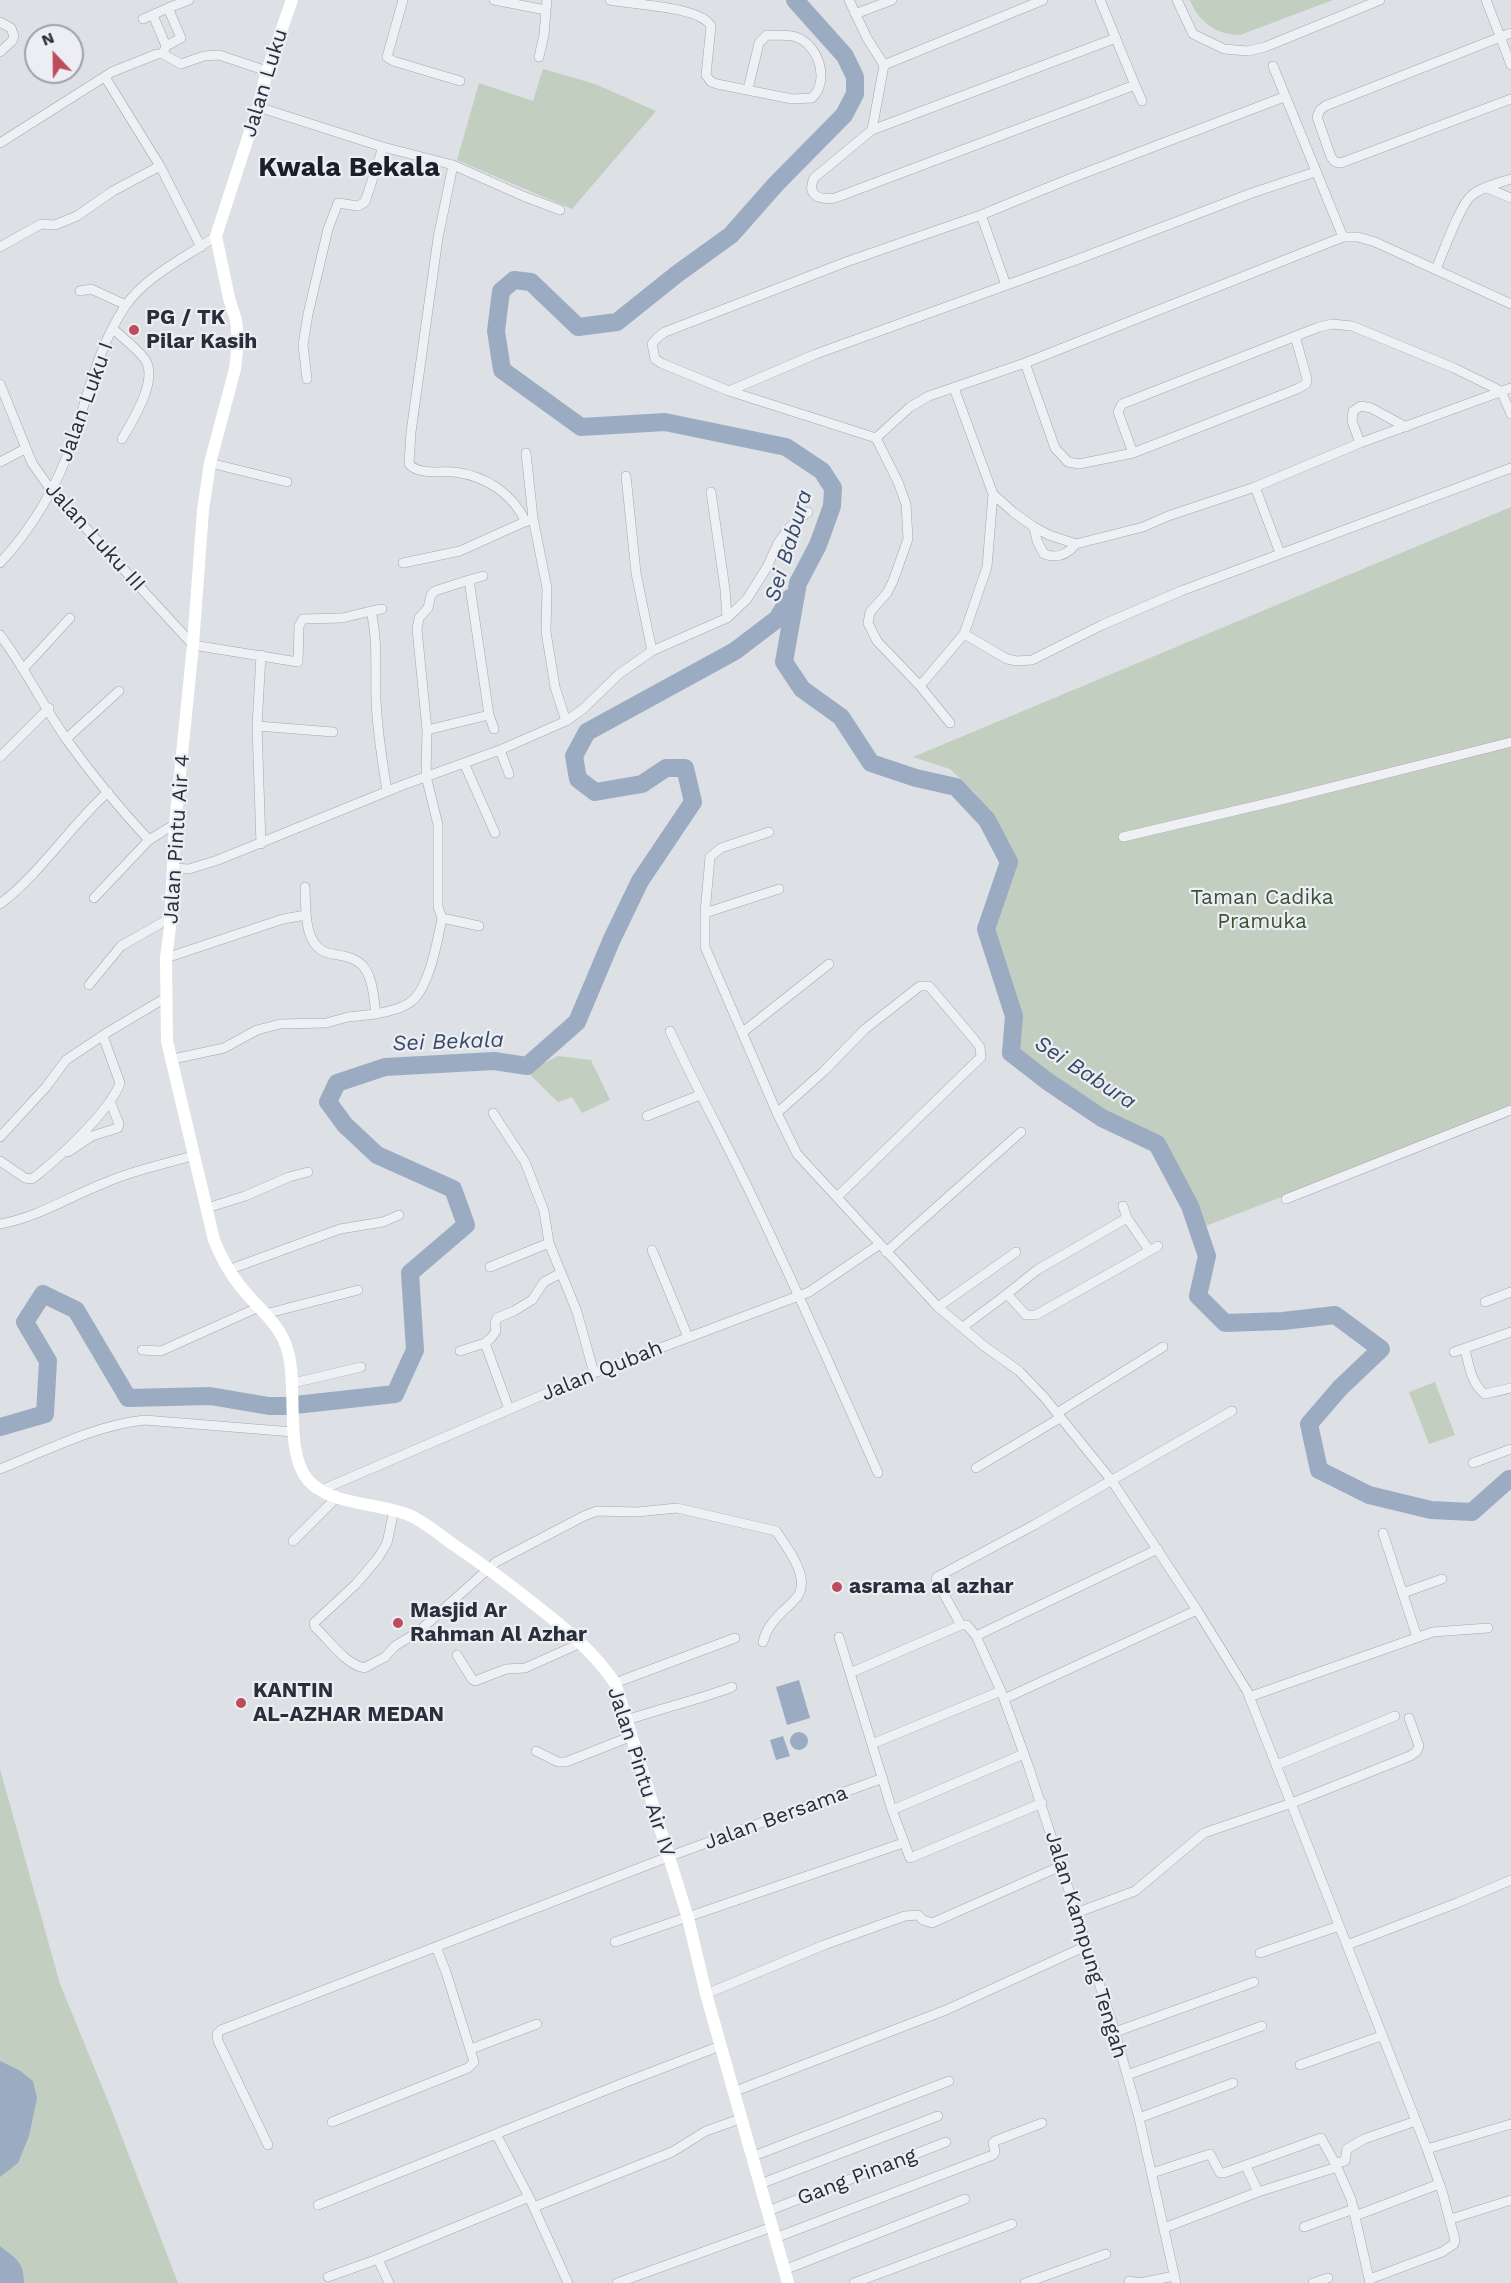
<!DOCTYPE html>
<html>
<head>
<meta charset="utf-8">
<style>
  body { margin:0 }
  #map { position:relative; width:1511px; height:2283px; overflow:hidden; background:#dde0e5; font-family:"Work Sans",sans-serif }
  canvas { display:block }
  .north { position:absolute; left:24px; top:24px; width:60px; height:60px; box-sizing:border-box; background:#eceef3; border:2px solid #9ea1a9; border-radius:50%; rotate:338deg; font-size:16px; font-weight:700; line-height:24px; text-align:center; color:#282e3a }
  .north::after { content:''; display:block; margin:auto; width:21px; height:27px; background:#be4d5b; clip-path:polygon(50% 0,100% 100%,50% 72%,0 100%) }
</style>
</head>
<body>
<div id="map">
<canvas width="1511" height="2283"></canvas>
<div class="north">N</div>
</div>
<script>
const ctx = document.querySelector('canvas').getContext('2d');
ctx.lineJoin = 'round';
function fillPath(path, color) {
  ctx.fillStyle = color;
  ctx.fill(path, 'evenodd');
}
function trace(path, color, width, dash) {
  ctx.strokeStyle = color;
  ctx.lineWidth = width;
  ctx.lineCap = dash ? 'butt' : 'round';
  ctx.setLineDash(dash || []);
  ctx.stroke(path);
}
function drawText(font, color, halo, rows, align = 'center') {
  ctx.font = font + ' "Work Sans",sans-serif';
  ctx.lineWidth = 4.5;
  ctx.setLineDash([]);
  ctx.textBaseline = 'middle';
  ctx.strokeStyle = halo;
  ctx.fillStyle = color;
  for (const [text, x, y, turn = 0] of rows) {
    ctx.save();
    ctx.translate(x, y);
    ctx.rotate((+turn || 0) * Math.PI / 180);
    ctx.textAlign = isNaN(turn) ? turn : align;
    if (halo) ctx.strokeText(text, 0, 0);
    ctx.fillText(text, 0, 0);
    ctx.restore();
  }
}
fillPath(new Path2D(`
  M1190 0H1333L1240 35C1216 35 1198 21 1190 0Z
  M543 69 595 84 656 111 572 209 457 160 479 83 533 101Z
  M1511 507V1109L1203 1227 1161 1139 1090 1102 1017 1051 1021 1012 992 927 1017 862 992 816 973 791 950 769 913 757Z
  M558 1056 591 1060 610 1100 582 1113 572 1097 558 1102 527 1072Z
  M1435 1382 1455 1435 1429 1444 1409 1392Z
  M0 1769 60 1984 112 2111 178 2283H0Z`), '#c2cebf');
fillPath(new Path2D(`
  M799 1680 810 1718 787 1725 776 1687Z
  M790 1741a9 9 0 1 1 18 0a9 9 0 1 1-18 0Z
  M783 1736 790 1756 776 1760 770 1740Z
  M0 2061 19 2070 33 2081 37 2098 29 2136 18 2163 0 2177Z
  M0 2246C15 2258 24 2261 24 2283H0Z`), '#9bacc2');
trace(new Path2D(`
  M795 0 845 56 855 77V94L844 115 776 184 731 235 677 274 617 322 578 327 531 282 514 280 501 291 496 331 502 370 581 427 665 422 786 447 822 471 833 488 832 506 818 545 798 583 784 662 802 689 841 717 871 763 916 778 956 787 987 820 1009 862 986 929 1014 1016 1011 1053 1047 1081 1102 1118 1157 1144 1190 1206 1207 1256 1198 1296 1225 1323 1283 1321 1335 1315 1381 1349 1340 1388 1309 1424 1319 1470 1369 1495 1431 1510 1472 1512 1509 1479H1511
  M0 1427 45 1414 48 1361 25 1322 43 1294 76 1310 128 1398 210 1396 269 1406H286L395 1394 415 1350 410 1273 466 1225 453 1189 377 1155 345 1125 328 1102 337 1083 385 1067 494 1061 527 1066 577 1022 612 939 640 881 693 802 685 768H666L642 784 595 792 578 779 574 756 587 732 735 651 777 619 790 598`), '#9bacc2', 18);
const street = new Path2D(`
  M403 0 387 57 393 61 460 81
  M494 0 546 10 547 0
  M610 0C633 5 699 6 711 26L706 75 711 82 717 84 792 99 812 98C830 81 819 45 796 37 788 34 776 36 767 35L759 43 748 89
  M849 0 867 38 884 65 1043 0
  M1177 0 1193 34 1224 49 1248 51 1265 47 1380 0
  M1486 0 1511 65
  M168 8 189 0
  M855 14 892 0
  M143 19 168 8 181 38 166 46 163 54
  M155 20 166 46
  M0 22 11 28 14 36 12 41 0 52
  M1511 33 1325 106 1320 110 1317 117 1331 157 1335 162 1341 163 1511 99
  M539 57 544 35 546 10
  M884 65 872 130 814 178C806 196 820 200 835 198L1135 85 1100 0
  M1273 66 1343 237
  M105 77 160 166 201 247
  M1135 85 1142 101
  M258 107 383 147 453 165 523 196 560 210
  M872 130 1116 38
  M0 143 112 72 157 54H163L181 64 204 56 219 55 267 71
  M453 165 438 238 411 432 409 464C418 475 441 471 454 472 486 476 512 493 526 522
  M1487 188 1511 198
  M981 215 1006 285
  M0 247 41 224 55 225 77 216 113 191 160 166
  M1436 269C1444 251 1459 207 1471 196 1481 187 1499 183 1511 179
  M80 291 91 289 126 305
  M113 329C123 338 135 347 144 358 160 378 133 420 122 439
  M1025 363 1055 448 1068 462 1079 464 1133 453 1297 389 1306 384 1307 379 1295 336
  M307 379 303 345 308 314 328 229 338 203 358 206 365 202 383 147
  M0 384 32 463 51 490 193 645 298 662 299 626 303 619 342 618 371 611
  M729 391 816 354 1076 260 1252 193 1315 172
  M876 438 910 407 929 396 1025 363 1343 237H1358L1375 242 1511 304
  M1360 443 1352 421 1353 411 1361 406 1371 408 1406 427
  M526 453 533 518 547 588 546 632 555 687 566 721
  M1133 453 1118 412 1122 404 1319 327 1332 324 1352 326 1454 368 1501 391 1511 414
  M0 462 25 449
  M210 463 287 482
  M626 476 636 573 652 651
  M1255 487 1280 553
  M711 492 725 589 727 618
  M993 494 1013 512 1034 527 1049 535 1076 544 1143 527 1168 516 1255 487 1360 443 1511 388
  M1034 527 1037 541 1044 554C1057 559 1067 555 1076 544
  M0 563C31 530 58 485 72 442 88 396 98 346 126 305 147 275 187 257 216 236
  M403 563 460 551 531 519
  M469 580 483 576
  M382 609 371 611C378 641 375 669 376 699 377 730 382 760 387 791
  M964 634 1007 659 1017 661 1032 660 1102 625 1181 591 1511 468
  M0 635C25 668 43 706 67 740 92 775 120 809 149 840L175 824
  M261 655 257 726 261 844
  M24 668 70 618
  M920 686 964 634 987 567 993 494 954 388
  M489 715 494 729
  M950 723 920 686 877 641 868 623 870 612 887 593 893 581 908 539 906 504 898 482 876 438 729 391 661 363 655 359 652 344 658 337 665 332 846 262 981 215 1069 179 1284 97
  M257 726 333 732
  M427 730 489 715 469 580 435 591 431 595 428 608 419 618 417 629 427 730 426 776 438 825V907L442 918 479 926
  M66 739 119 691
  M500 750 509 774
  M0 757 49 708
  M464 763 495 833
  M769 832 721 848 710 857 705 913V947L777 1113 797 1154 938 1307 984 1346 1019 1371 1044 1397 1112 1481 1197 1610 1247 1691 1427 2149 1442 2191 1455 2240 1454 2244 1442 2252 1370 2279
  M1123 837 1285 799 1511 742
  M173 868 189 869 218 860 403 785 500 750 566 721 583 709 619 674 652 651 727 618 747 599 767 567 778 543 790 527 808 512
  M305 887C306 908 303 946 328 953 341 956 353 956 362 965 373 976 374 1000 376 1014 389 1011 406 1008 415 998 430 982 438 939 442 918
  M94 898 149 840
  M0 904C41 873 70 826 108 792
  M705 913 779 889
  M166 958 283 919 306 915
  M89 985 121 946 170 918
  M670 1031C693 1081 719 1129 743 1178 791 1275 834 1374 878 1473
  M743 1032 829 964
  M173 1059 224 1048 257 1030 280 1024 326 1023 348 1017 376 1014
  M493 1113 525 1162 544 1211 549 1243 577 1312 594 1373
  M777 1113 823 1072 865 1029 920 986H929L973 1038 980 1047 981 1057 837 1197
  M647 1116 700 1095
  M0 1137 46 1087 66 1060 108 1032 167 997
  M68 1152 92 1136 118 1128 119 1124 110 1101
  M0 1161 25 1178 32 1179C56 1161 111 1110 120 1083L103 1036
  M1286 1199 1511 1110
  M207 1208 245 1196 289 1177 308 1172
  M1127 1218 1149 1250
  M0 1224C39 1217 70 1196 107 1182 134 1170 166 1164 195 1155
  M652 1250 688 1337
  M886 1252 1021 1132
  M490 1267 549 1243
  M228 1270 340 1229 383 1222 399 1215
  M1007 1294 1037 1270 1127 1218 1123 1206
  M1485 1302 1511 1292
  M938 1307 1016 1252
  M265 1314 358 1290
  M963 1327 1007 1294 1026 1315H1036L1158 1246
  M485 1343 509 1409
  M1465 1349C1469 1365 1471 1384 1485 1394L1511 1388
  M142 1350 161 1351 259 1307
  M460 1351 485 1343 491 1338 496 1331 495 1323 497 1318 514 1311 532 1300 544 1282 561 1273
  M1454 1352 1511 1332
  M293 1383 361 1367
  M1057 1413 1163 1347
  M1473 1463 1511 1449
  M976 1468 1060 1418
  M0 1469C46 1451 95 1425 145 1420L293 1432
  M319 1491 594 1373 809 1292 880 1244
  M394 1510 387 1543 378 1558 356 1584 314 1623 315 1627C330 1641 344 1663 364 1668L385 1657 395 1646 418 1632 496 1562 584 1516 597 1511 637 1512 677 1508 776 1531C786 1546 809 1575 799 1594 795 1601 788 1606 783 1611 773 1621 766 1629 763 1642
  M1383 1533 1417 1637
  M293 1541 337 1497
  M1403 1593 1442 1579
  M961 1625H967L976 1636 1001 1691 1028 1765 1115 2032 1139 2118 1176 2283
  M961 1625 936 1580 937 1577 1034 1525 1232 1411
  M976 1636 1158 1549
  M839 1637 892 1810 910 1858 1042 1803
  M457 1655 472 1679 475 1681 506 1669 525 1668 581 1643
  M850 1673 961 1625
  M615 1683 735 1638
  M1249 1697 1433 1632 1488 1628
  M1004 1699 1197 1610
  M627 1720C662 1708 698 1700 732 1687
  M872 1744 1001 1691
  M536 1751 558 1762H566L632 1736
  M1277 1765 1395 1716
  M892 1810 1024 1754
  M1076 1913 1135 1891 1204 1833 1292 1803 1410 1756 1416 1752 1419 1746 1409 1718
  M615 1942 903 1843
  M1347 1945 1457 1903 1511 1880
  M1260 1953 1339 1926
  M706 1994 824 1945 905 1916 918 1915 923 1920 932 1923 1061 1866
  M1115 2032 1254 1982
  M471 2049 537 2024
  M1300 2065 1381 2036
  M1127 2075 1262 2026
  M733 2092 946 2010 1086 1946
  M1139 2118 1233 2083
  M332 2122 468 2068 474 2062 446 1972 436 1947
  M496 2134 529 2197
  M268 2145 218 2041 217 2034 221 2030 668 1857 883 1778
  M1427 2149 1511 2124
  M751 2157 949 2081
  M1336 2163 1345 2161 1347 2149 1364 2139 1416 2121
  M1246 2166 1258 2192
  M1152 2173 1210 2154 1220 2173H1224L1321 2138 1337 2167
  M760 2184 938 2116
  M318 2205 626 2082 720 2046
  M534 2207 672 2152 706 2131 740 2119
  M768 2211 946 2142
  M1355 2216 1439 2184
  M1451 2219 1511 2200
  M1304 2227 1354 2209
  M1164 2228 1258 2192 1337 2167 1351 2199 1370 2283
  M775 2238 993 2155 995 2152 993 2143 995 2141 1042 2123
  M378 2259 389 2283
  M784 2270 965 2199
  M328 2277 378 2259 529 2197 568 2283
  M1129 2281 1140 2283
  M617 2283 772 2227
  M854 2283 1012 2224
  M1025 2283 1106 2254
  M1140 2283 1174 2276
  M1313 2283 1328 2278`);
trace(street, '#a3a7ae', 10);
trace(street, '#eff0f4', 9);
trace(new Path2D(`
  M292 0 267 71 258 107 216 236 229 298 236 320 238 342 235 369 210 463 203 510 193 645 175 824 170 927 166 958 167 1041 214 1240C221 1257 229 1273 241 1287 258 1309 281 1324 288 1352 298 1387 284 1452 308 1480 329 1505 379 1503 409 1515 425 1522 440 1535 454 1545 482 1564 508 1583 534 1604 565 1628 593 1651 615 1683L688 1918 706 1994 788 2283`), '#fff', 12);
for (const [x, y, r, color] of [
  [134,330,6,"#be4d5b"],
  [837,1587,6,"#be4d5b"],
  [398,1623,6,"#be4d5b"],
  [241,1703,6,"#be4d5b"]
]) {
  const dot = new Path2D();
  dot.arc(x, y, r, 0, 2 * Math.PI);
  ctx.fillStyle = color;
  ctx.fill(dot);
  trace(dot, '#eceef3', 2);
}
drawText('21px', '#282e3a', '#eceef3', [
  ["Jalan Luku",265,83,-73],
  ["Jalan Luku I",86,402,-70],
  ["Jalan Luku III",95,537,48],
  ["Jalan Pintu Air 4",177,839,-86],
  ["Jalan Qubah",602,1371,-22],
  ["Jalan Pintu Air IV",641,1772,72],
  ["Jalan Bersama",776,1818,-20],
  ["Jalan Kampung Tengah",1086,1945,73],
  ["Gang Pinang",857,2177,-21]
]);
drawText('bold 21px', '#282e3a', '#eceef3', [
  ["PG / TK",146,318],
  ["Pilar Kasih",146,342],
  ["asrama al azhar",849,1587],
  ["Masjid Ar",410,1611],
  ["Rahman Al Azhar",410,1635],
  ["KANTIN",253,1691],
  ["AL-AZHAR MEDAN",253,1715]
], 'left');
drawText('21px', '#3b5437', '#eceef3', [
  ["Taman Cadika",1262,898],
  ["Pramuka",1262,922]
]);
drawText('italic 22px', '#374b69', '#eceef3', [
  ["Sei Babura",789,546,-73],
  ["Sei Bekala",448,1042,-2],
  ["Sei Babura",1085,1073,33]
]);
drawText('bold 27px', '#1a1f2a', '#eceef3', [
  ["Kwala Bekala",349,168]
]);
</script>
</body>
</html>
